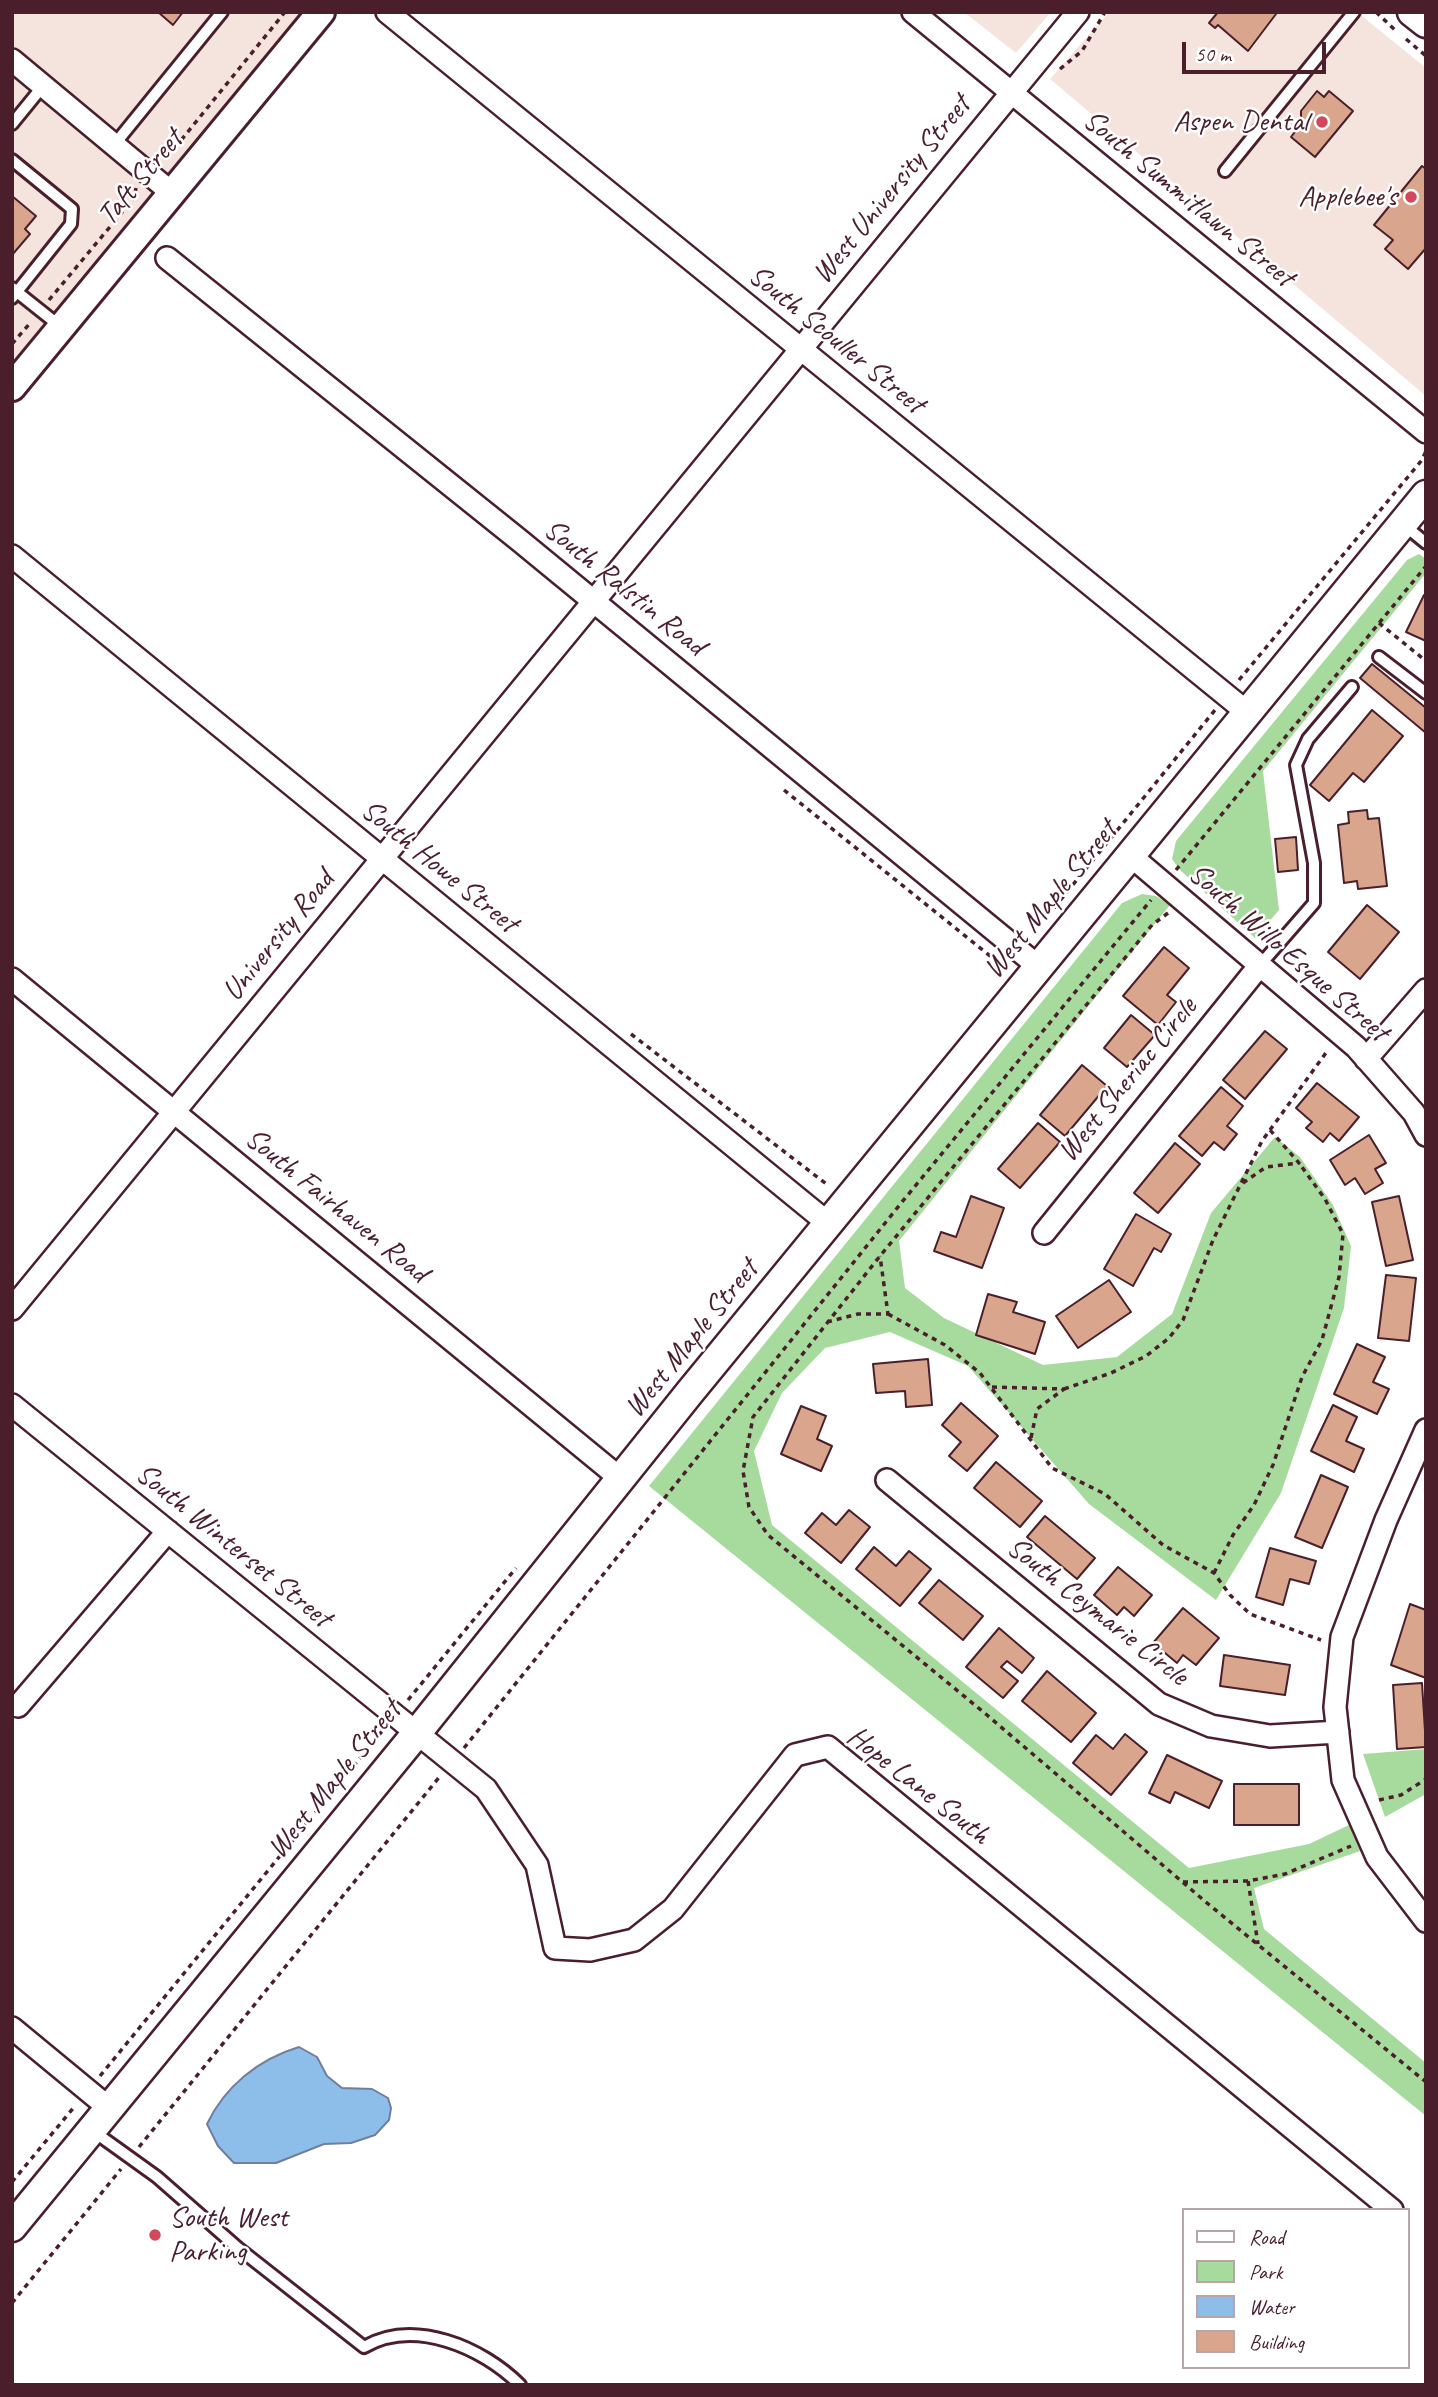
<!DOCTYPE html>
<html>
<head>
<meta charset="utf-8">
<style>
  body { margin:0 }
  #map { position:relative; width:1438px; height:2397px; overflow:hidden; background:#fff; font-family:Caveat,sans-serif }
  canvas { display:block }
  .frame { position:absolute; inset:0; border:14px solid #4a1f2b; pointer-events:none }
  .legend { position:absolute; left:1182px; top:2208px; width:228px; height:161px; box-sizing:border-box; background:#fff; border:2px solid #b7a5aa; margin:0; padding:9px 12px; list-style:none; font-size:21px; color:#4a1f2b }
  .legend li { display:flex; align-items:center; gap:14px; height:35px }
  .legend b { width:35px; border:2px solid #b7a5aa }
  .scale { position:absolute; left:1182px; top:42px; width:144px; height:32px; box-sizing:border-box; border:4px solid #4a1f2b; border-top:0; padding-left:9px; font-size:21px; line-height:24px; white-space:nowrap; color:#4a1f2b; -webkit-text-stroke:5px #fff; paint-order:stroke }
</style>
</head>
<body>
<div id="map">
<canvas width="1438" height="2397"></canvas>
<div class="frame"></div>
<ul class="legend">
<li><b style="height:9px;background:#fff"></b>Road</li>
<li><b style="height:19px;background:#a7db9d"></b>Park</li>
<li><b style="height:19px;background:#8dbee9"></b>Water</li>
<li><b style="height:19px;background:#d9a68d"></b>Building</li>
</ul>
<div class="scale">50 m</div>
</div>
<script>
const ctx = document.querySelector('canvas').getContext('2d');
ctx.lineJoin = 'round';
function fillPath(path, color) {
  ctx.fillStyle = color;
  ctx.fill(path, 'evenodd');
}
function trace(path, color, width, dash) {
  ctx.strokeStyle = color;
  ctx.lineWidth = width;
  ctx.lineCap = dash ? 'butt' : 'round';
  ctx.setLineDash(dash || []);
  ctx.stroke(path);
}
function drawText(font, color, halo, rows, align = 'center') {
  ctx.font = font + ' Caveat,sans-serif';
  ctx.lineWidth = 5;
  ctx.setLineDash([]);
  ctx.textBaseline = 'middle';
  ctx.strokeStyle = halo;
  ctx.fillStyle = color;
  for (const [text, x, y, turn = 0] of rows) {
    ctx.save();
    ctx.translate(x, y);
    ctx.rotate((+turn || 0) * Math.PI / 180);
    ctx.textAlign = isNaN(turn) ? turn : align;
    if (halo) ctx.strokeText(text, 0, 0);
    ctx.fillText(text, 0, 0);
    ctx.restore();
  }
}
fillPath(new Path2D(`
  M12 12H327L12 393Z
  M964 12H1051L1016 53Z
  M1109 12H1357L1426 68V396L1050 79Z`), '#f4e4dd');
fillPath(new Path2D(`
  M1419 554 1426 559V573L1263 771 1279 910 1255 938 1180 870 1172 859 1176 841 1407 560Z
  M1142 894 1156 896 1170 905 899 1241 905 1288 944 1318 1043 1365 1117 1357 1172 1314 1211 1213 1275 1137 1300 1157 1333 1205 1351 1246 1344 1308 1281 1493 1216 1600 1089 1504 968 1366 890 1332 825 1348 782 1393 754 1451 772 1525 1189 1868 1309 1844 1349 1825 1360 1851 1254 1888 1264 1929 1426 2063V2116L649 1486 1122 903Z
  M1426 1749V1794L1385 1817 1363 1754Z`), '#a7db9d');
const water = new Path2D(`
  M299 2047 317 2057 327 2076 342 2088 372 2089 388 2098 391 2108 389 2120 375 2135 351 2143 324 2144 276 2163H234L218 2146 207 2124C225 2086 259 2059 299 2047Z`);
fillPath(water, '#8dbee9');
trace(water, '#727e9d', 2);
const building = new Path2D(`
  M158 12H183L173 25Z
  M1218 12H1274L1276 14 1248 51 1218 25 1215 28 1209 23Z
  M1317 91 1324 97 1329 91 1353 111 1315 157 1291 137 1301 124V111Z
  M1422 166 1426 169V248L1408 269 1385 249 1393 240 1374 225Z
  M12 196 36 216 25 229 30 234 12 255Z
  M1424 595 1426 596V641L1406 632Z
  M1372 664 1426 708V733L1360 678Z
  M1372 710 1403 736 1364 782 1353 773 1329 801 1310 785Z
  M1367 810 1368 819 1379 818 1387 886 1358 889 1357 881 1344 883 1338 825 1349 823 1348 812Z
  M1296 837 1298 870 1278 872 1275 839Z
  M1367 905 1399 932 1360 979 1328 952Z
  M1164 947 1189 968 1167 995 1176 1002 1158 1025 1123 996Z
  M1131 1015 1155 1035 1127 1067 1104 1048Z
  M1265 1031 1287 1049 1245 1099 1223 1080Z
  M1082 1065 1107 1086 1065 1136 1040 1115Z
  M1317 1083 1359 1117 1339 1141 1330 1133 1323 1142 1306 1128 1312 1122 1296 1108Z
  M1221 1087 1243 1106 1227 1126 1237 1134 1224 1150 1214 1142 1202 1156 1179 1136Z
  M1038 1123 1060 1142 1020 1188 998 1169Z
  M1369 1135 1386 1163 1375 1169 1383 1183 1365 1194 1355 1178 1345 1185 1330 1160Z
  M1175 1143 1200 1164 1158 1213 1134 1193Z
  M971 1196 1004 1208 982 1268 934 1251 941 1232 956 1237Z
  M1399 1196 1413 1260 1386 1266 1372 1202Z
  M1136 1214 1171 1234 1161 1252 1154 1248 1133 1286 1104 1269Z
  M1386 1275 1416 1278 1409 1341 1378 1338Z
  M1109 1280 1131 1312 1078 1348 1056 1316Z
  M988 1294 1017 1302 1013 1312 1045 1322 1035 1354 976 1335Z
  M1357 1344 1385 1357 1373 1382 1389 1389 1377 1414 1334 1394Z
  M928 1359 932 1405 906 1407 905 1391 876 1393 873 1364Z
  M961 1403 998 1436 967 1471 949 1456 961 1442 942 1425Z
  M1333 1405 1357 1417 1346 1441 1364 1449 1354 1472 1311 1451Z
  M801 1406 826 1416 817 1439 832 1446 821 1471 781 1454Z
  M996 1462 1042 1501 1020 1527 974 1488Z
  M1321 1475 1348 1487 1322 1548 1295 1537Z
  M849 1510 870 1527 841 1563 805 1533 822 1513 836 1525Z
  M1045 1516 1095 1558 1077 1579 1027 1537Z
  M874 1547 896 1566 909 1551 931 1569 900 1606 856 1569Z
  M1270 1548 1316 1561 1309 1584 1290 1579 1283 1605 1256 1597Z
  M1118 1567 1152 1595 1134 1616 1124 1607 1117 1615 1094 1595Z
  M939 1580 983 1616 963 1640 919 1603Z
  M1410 1604 1426 1610V1678L1391 1665Z
  M1183 1608 1219 1638 1196 1665 1183 1655 1177 1663 1153 1643Z
  M999 1628 1034 1658 1022 1673 1007 1661 1001 1667 1018 1681 1003 1698 966 1667Z
  M1224 1655 1290 1665 1285 1695 1220 1686Z
  M1047 1671 1096 1713 1071 1742 1022 1701Z
  M1422 1683 1426 1747 1397 1749 1393 1685Z
  M1125 1734 1147 1752 1111 1795 1073 1763 1096 1735 1113 1749Z
  M1167 1755 1222 1781 1209 1808 1175 1792 1170 1803 1149 1793Z
  M1234 1784H1299V1825H1234Z`);
fillPath(building, '#d9a68d');
trace(building, '#4a1f2b', 2);
const service = new Path2D(`
  M12 124 43 86
  M114 145 222 12
  M12 160 72 209 71 224 12 298
  M1225 171 1354 12
  M12 288 61 327
  M1404 525 1426 543
  M1379 657 1426 693
  M1260 965 1314 903V863L1296 765 1308 739 1352 687
  M93 2131 157 2177 238 2248 364 2347C414 2318 482 2347 520 2385`);
const minor = new Path2D(`
  M387 12 1248 713
  M913 12 1426 432
  M12 60 172 193
  M167 258 519 540 1039 967
  M12 556 829 1224
  M1131 856 1356 1047 1414 1113 1426 1135
  M12 979 621 1479
  M1366 1059 1426 990
  M1044 1233 1260 965
  M12 1309 1078 12
  M12 1405 486 1789 537 1865 555 1948 590 1950 634 1940 673 1909 795 1755 828 1747 1392 2210
  M1426 1430 1386 1520 1342 1637 1335 1707 1343 1780 1377 1857 1426 1921
  M887 1480 1159 1704 1211 1726 1270 1736 1338 1732
  M18 1706 168 1531
  M12 2028 109 2108`);
const tertiary = new Path2D(`
  M12 387 321 12`);
const secondary = new Path2D(`
  M1412 12 1426 23
  M12 2227 416 1734 690 1392 1426 495`);
trace(service, '#4a1f2b', 16);
trace(minor, '#4a1f2b', 26);
trace(tertiary, '#4a1f2b', 32);
trace(secondary, '#4a1f2b', 33);
trace(new Path2D(`
  M1376 12 1395 30
  M1406 39 1426 56
  M1060 69 1082 51 1105 12
  M156 155 178 144 285 12
  M49 300 134 198 136 188
  M12 344 31 322
  M1379 623 1426 661
  M1239 680 1422 460 1426 451
  M784 790 1005 968
  M1176 870 1426 566
  M1054 908 1215 710
  M1168 913 1152 925 880 1256 753 1417 743 1471 749 1507 768 1535 987 1715 1207 1903 1426 2082
  M631 1034 829 1186
  M1243 1183 1266 1167 1299 1163 1270 1130
  M888 1314 945 1345 980 1373 1052 1468 1105 1494 1163 1545 1214 1573 1230 1595 1250 1614 1321 1640
  M827 1322 858 1314H888L880 1256
  M992 1387 1064 1389 1037 1409 1031 1438
  M1064 1389 1111 1373 1146 1356 1169 1338 1183 1320 1213 1240 1262 1141 1328 1050
  M1214 1573 1233 1535 1254 1505 1273 1465 1302 1377 1322 1340 1339 1277 1343 1234 1325 1199 1299 1163
  M408 1700 516 1568
  M464 1748 902 1202 1151 900
  M1379 1800 1401 1795 1426 1779
  M1248 1881 1258 1944
  M1183 1882 1248 1881 1285 1874 1351 1846
  M100 2076 383 1730
  M139 2147 441 1775
  M12 2182 75 2106
  M12 2303 121 2169`), '#4a1f2b', 3.5, [5, 5]);
trace(service, '#fff', 10);
trace(minor, '#fff', 21);
trace(tertiary, '#fff', 26);
trace(secondary, '#fff', 28);
for (const [x, y, r, color] of [
  [1322,122,7,"#d1495b"],
  [1411,197,7,"#d1495b"],
  [155,2235,7,"#d1495b"]
]) {
  const dot = new Path2D();
  dot.arc(x, y, r, 0, 2 * Math.PI);
  ctx.fillStyle = color;
  ctx.fill(dot);
  trace(dot, '#fff', 2.5);
}
drawText('30px', '#4a1f2b', '#fff', [
  ["Aspen Dental",1308,122],
  ["Applebee's",1397,197],
  ["South West",169,2218,"left"],
  ["Parking",169,2252,"left"]
], 'right');
drawText('30px', '#4a1f2b', '#fff', [
  ["Taft Street",141,178,-50],
  ["West University Street",892,190,-51],
  ["South Summitlawn Street",1188,199,39],
  ["South Scouller Street",836,340,39],
  ["South Ralstin Road",624,588,39],
  ["South Howe Street",439,867,39],
  ["West Maple Street",1051,900,-51],
  ["University Road",279,936,-51],
  ["South Willo Esque Street",1288,953,41],
  ["West Sheriac Circle",1128,1080,-51],
  ["South Fairhaven Road",336,1206,39],
  ["West Maple Street",692,1339,-51],
  ["South Winterset Street",233,1546,39],
  ["South Ceymarie Circle",1097,1612,38],
  ["West Maple Street",335,1780,-51],
  ["Hope Lane South",918,1786,38]
]);
</script>
</body>
</html>
